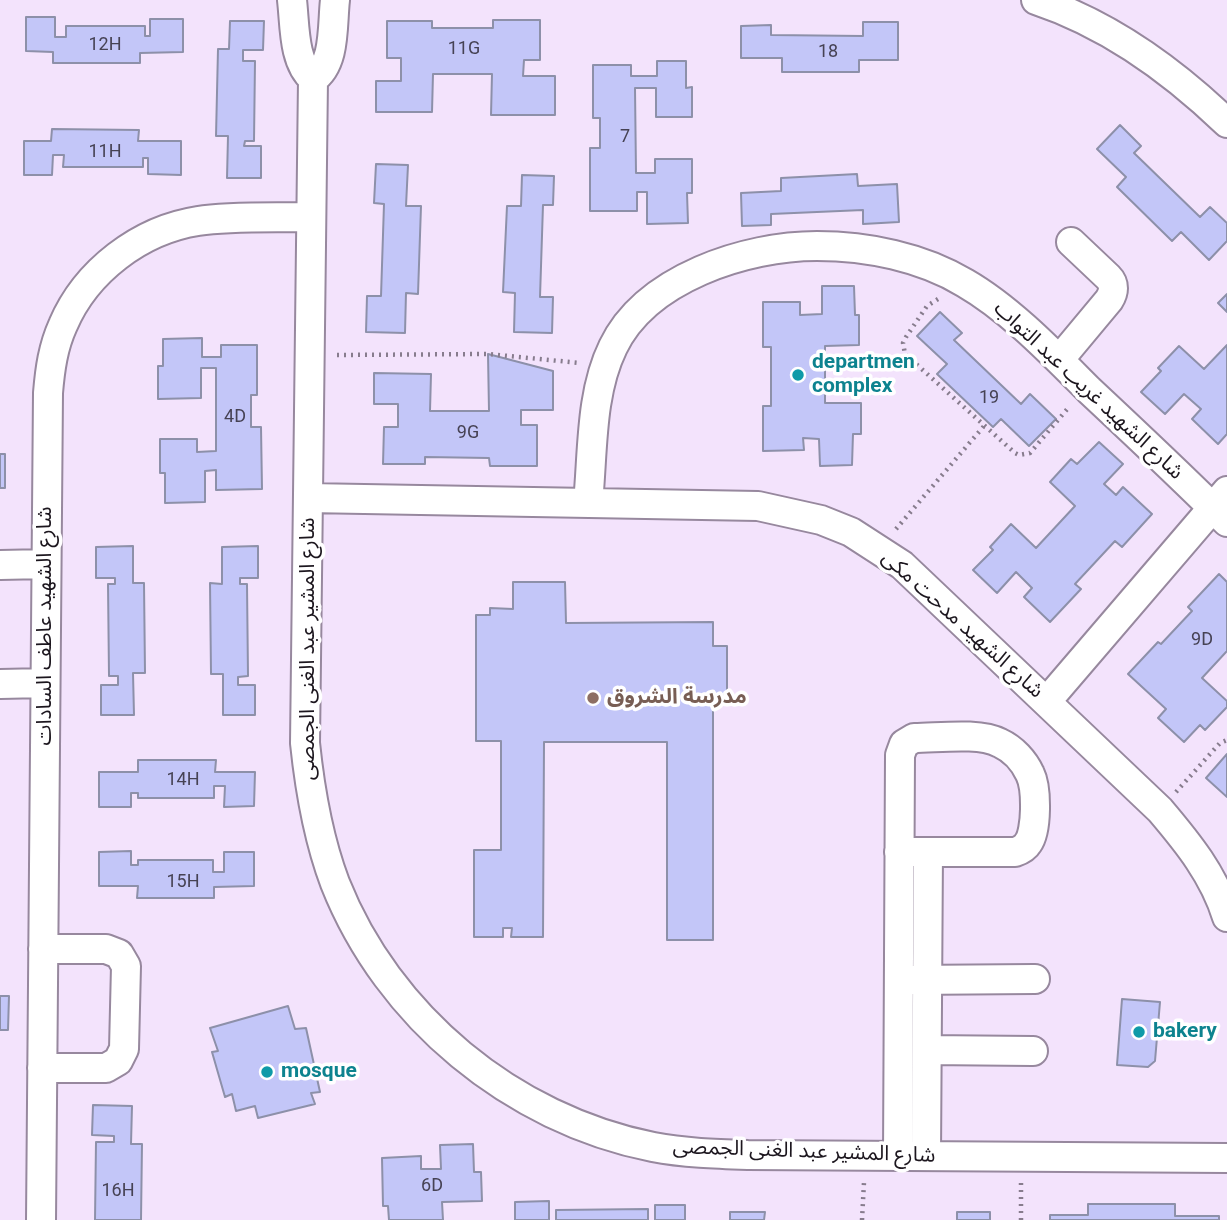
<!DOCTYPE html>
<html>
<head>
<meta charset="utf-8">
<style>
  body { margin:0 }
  canvas { display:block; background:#f3e3fc }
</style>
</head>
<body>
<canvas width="1227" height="1220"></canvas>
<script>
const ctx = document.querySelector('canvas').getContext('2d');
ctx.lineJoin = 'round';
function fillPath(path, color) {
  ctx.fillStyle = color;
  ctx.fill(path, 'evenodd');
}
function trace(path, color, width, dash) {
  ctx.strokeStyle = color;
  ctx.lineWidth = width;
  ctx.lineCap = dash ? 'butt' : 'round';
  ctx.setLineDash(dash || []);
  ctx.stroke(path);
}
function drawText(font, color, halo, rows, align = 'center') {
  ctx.font = font + ' Roboto,"Noto Sans Arabic",sans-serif';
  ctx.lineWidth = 7;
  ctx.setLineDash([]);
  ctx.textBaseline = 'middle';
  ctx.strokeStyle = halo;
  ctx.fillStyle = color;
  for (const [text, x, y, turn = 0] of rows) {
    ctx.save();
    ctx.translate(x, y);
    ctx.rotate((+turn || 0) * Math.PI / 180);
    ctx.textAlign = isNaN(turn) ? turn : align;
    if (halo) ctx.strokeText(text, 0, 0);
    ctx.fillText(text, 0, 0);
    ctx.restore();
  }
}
const building = new Path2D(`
  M26 17H55V37H66V26H145V36H150V19H183V52L140 53V63H53V52L26 51Z
  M493 20H540V60H524L523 76H555V115H491L492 74H433L432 112H376V81H401V58H387V21H432V28H493Z
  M230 21H264L263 50H243V61H255L254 141H245L244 146H261V178H227L228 136H216L218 49H229Z
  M863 22H898V60H859V72H782V58H741V26L771 25V35L863 36Z
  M657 61H686V88L692 87V117H656V88H635L636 173H655V159H692V193H687L688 223 647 224V192H637V211H590V148H600V118H593V65H631V76H657Z
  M1120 125 1141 146 1134 153 1200 217 1210 207 1227 223V241L1209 260 1181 232 1172 241 1117 187 1126 177 1097 149Z
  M52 129 139 130 138 141H181V175L148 174V158H143V167H63L64 155H53L52 175H24V141H51Z
  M376 164 408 165 406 206H421L418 294 406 293 405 333 366 332 367 296H381L384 204 374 203Z
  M857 174 858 186 897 184 899 222 863 224V210L771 214V225L742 226 741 193 781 191V178Z
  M522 175 554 176 553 205H543L540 297H553L552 333 514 332 515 293 503 292 507 206H521Z
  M822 286H854L855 315H859V345L825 346V403H861V434H853L852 465 820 466 819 439 803 438 804 450 763 451V406H771V347H763V302H800V315L822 314Z
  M1227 294V312L1218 303Z
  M940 312 962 333 954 340 1021 404 1030 394 1056 419 1029 446 1001 419 993 427 937 374 947 364 917 336Z
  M202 338V357H221V345H257V395H251V427H261L262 489 216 490V470L205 471V502L165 503V473H160V439H197V452L216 451V368H201V398L158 399V366H163V339Z
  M1227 345V434L1218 444 1192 419 1201 409 1184 394 1165 414 1141 392 1161 371 1158 368 1179 346 1204 369Z
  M488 354 553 371V410H521V425H537V466H490L489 458 425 457V464H383L384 427H398V404H374V373L431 374 430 411H489Z
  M1099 442 1123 464 1104 484 1116 495 1123 487 1152 514 1122 547 1115 541 1075 584 1081 589 1050 622 1024 597 1032 588 1016 572 997 593 973 570 993 550 990 547 1011 524 1036 548 1075 506 1050 482 1071 459 1077 464Z
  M0 454H5V488H0Z
  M133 546V583H144L145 673H133L134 715H101V685H118V676H109L108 584H115V578H96V547Z
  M258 546V578H240V584H247L248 676 238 677V685H255V715H223V674H211L210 583 222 584V547Z
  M1219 574 1227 582V651L1202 678 1227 701V707L1205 730 1200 725 1184 742 1158 718 1166 709 1128 674 1158 642 1161 644 1192 611 1188 607Z
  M513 582H565L566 623 713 622V646H727V704H713V940H667V742H544L543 937H511L512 928H503V937H474V850H501V741H476V615H490V608L513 609Z
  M1227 754V797L1206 778Z
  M138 760H216L215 772H255L254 806 224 807 225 786H214V798H138V793H131V807H99V772H138Z
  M131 851V865H138V860H213V872H224V852H254V886L214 887V898H137L138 886H99V852Z
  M0 996H9L8 1030H0Z
  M1122 999 1160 1002 1155 1061 1148 1067 1117 1065Z
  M288 1006 295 1029 306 1028 320 1092 311 1093 315 1104 258 1118 255 1106 236 1111 232 1094 225 1097 212 1052 218 1051 210 1028Z
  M93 1105 132 1106 131 1144H142L141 1220H95L96 1142H114V1136L92 1135Z
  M473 1144 474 1172H481L482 1201 442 1202 443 1220H389L388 1206H383L382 1158 421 1156V1169H441L440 1145Z
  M549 1201V1220H515V1202Z
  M1088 1204H1175V1216H1219V1220H1050V1215H1088Z
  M655 1205H685V1220H655Z
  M648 1209V1220H556V1210Z
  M730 1212H765L764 1220H730Z
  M957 1212H990V1220H957Z`);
fillPath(building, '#c3c6f8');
trace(building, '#8d90a9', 2);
const minor = new Path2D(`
  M292 0C295 25 293 62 313 79L305 743C310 791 318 838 335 883 388 1017 512 1119 653 1147 684 1153 716 1154 748 1155L1227 1158
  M1036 0C1108 24 1173 71 1227 123
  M313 79C336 64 332 25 335 0
  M1059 360 1109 300C1114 292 1115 284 1108 277L1071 242
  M308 498 758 506 821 520 851 532 902 565 1160 810C1188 843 1214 875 1227 917
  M588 503C593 452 590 394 613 347 646 278 746 246 817 246 867 246 922 257 965 283 1010 309 1052 353 1089 390 1135 433 1182 477 1227 522
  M0 565 46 564
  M0 684 45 683
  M1047 701 1227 491
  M908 980 1035 979
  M927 1050 1033 1051
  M42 1068H106L118 1061 124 1049 126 966 119 954 106 949H43
  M898 1155 900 755 904 744 914 738C938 738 979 732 1000 743 1013 749 1024 761 1030 774 1037 788 1037 831 1028 843 1025 848 1021 850 1015 852H899
  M926 1156 928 852
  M41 1220 48 393C50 369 53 347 63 325 86 271 140 230 198 221 231 216 276 218 311 217`);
trace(minor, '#97889e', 32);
trace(new Path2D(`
  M938 299 927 306 906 337 903 343 905 354 1015 453 1019 455 1030 453 1069 407
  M337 355 488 354 580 363
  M896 529 984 426
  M1176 792 1220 743 1227 740
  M862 1220 864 1182
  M1021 1220V1182`), '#877c8d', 4.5, [2, 5]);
trace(minor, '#fff', 28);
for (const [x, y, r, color] of [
  [798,375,7,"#0f9aa8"],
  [593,698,7,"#8d6e63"],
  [1139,1032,7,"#0f9aa8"],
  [267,1072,7,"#0f9aa8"]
]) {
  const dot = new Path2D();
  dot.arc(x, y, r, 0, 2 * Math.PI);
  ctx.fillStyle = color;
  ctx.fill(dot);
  trace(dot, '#fff', 2.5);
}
drawText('18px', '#464254', null, [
  ["12H",105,45],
  ["11G",464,49],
  ["18",828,52],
  ["7",625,137],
  ["11H",105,152],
  ["19",989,398],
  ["4D",235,417],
  ["9G",468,433],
  ["9D",1202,640],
  ["14H",183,780],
  ["15H",183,882],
  ["6D",432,1186],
  ["16H",118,1191]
]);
drawText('bold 21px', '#0d838f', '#fff', [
  ["departmen",812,363],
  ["complex",812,387],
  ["bakery",1153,1032],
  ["mosque",281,1072]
], 'left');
drawText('21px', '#1c161e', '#fff', [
  ["شارع الشهيد غريب عبد التواب",1088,391,43],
  ["شارع الشهيد مدحت مكى",962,625,42],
  ["شارع الشهيد عاطف السادات",46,626,-90],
  ["شارع المشير عبد الغنى الجمصى",309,649,-90],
  ["شارع المشير عبد الغنى الجمصى",804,1152,2]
]);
drawText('bold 21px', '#785e54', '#fff', [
  ["مدرسة الشروق",607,698]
], 'left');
</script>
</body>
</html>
